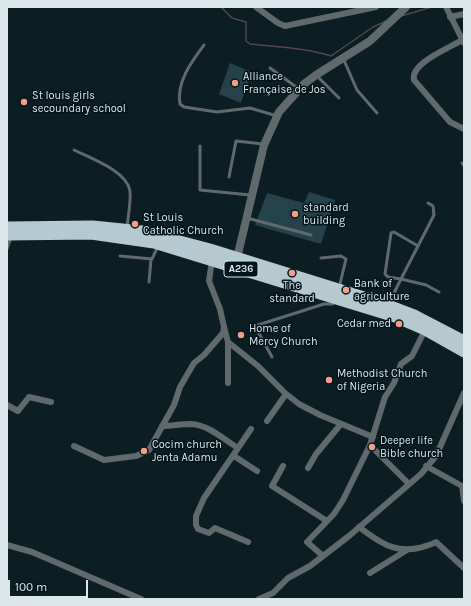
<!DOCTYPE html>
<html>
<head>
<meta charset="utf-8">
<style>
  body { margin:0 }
  #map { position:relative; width:471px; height:606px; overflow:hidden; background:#0b1e24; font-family:Karla,sans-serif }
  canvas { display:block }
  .frame { position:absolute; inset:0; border:8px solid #dbe7ea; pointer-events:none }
  .scale { position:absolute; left:8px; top:580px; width:80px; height:18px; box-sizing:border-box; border:2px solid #dbe7ea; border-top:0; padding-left:5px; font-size:12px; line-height:14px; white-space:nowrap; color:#dbe7ea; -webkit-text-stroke:3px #03151a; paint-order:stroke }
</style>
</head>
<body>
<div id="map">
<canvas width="471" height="606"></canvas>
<div class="frame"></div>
<div class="scale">100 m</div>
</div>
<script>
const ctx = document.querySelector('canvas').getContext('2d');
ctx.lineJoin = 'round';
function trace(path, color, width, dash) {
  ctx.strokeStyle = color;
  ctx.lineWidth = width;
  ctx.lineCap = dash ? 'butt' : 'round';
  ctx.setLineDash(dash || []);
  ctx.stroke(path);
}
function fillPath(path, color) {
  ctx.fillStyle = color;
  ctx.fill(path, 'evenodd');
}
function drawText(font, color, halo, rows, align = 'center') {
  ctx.font = font + ' Karla,sans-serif';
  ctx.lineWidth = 3;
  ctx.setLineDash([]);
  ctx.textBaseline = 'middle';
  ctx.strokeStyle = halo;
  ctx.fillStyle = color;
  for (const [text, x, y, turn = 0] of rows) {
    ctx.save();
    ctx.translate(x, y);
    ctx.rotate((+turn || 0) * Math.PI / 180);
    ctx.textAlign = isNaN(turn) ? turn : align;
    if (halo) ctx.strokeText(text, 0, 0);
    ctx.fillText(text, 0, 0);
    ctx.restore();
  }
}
trace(new Path2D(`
  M221 7 232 18 246 22V41L250 44C277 47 305 48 331 56L373 27 386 21
  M401 16 432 7`), '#524848', 1.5);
fillPath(new Path2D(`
  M230 63 252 72 241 103 219 94Z
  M309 192 335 200 321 244 255 225 267 193 304 203Z`), '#23424b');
trace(new Path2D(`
  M204 45C192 61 176 82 180 104L184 107 217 112 250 108 277 116
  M343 58 357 90 377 113
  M270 68 299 89
  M317 76 339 98
  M200 146V190L250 195
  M74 150C90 158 127 171 130 191 131 202 128 216 127 228
  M462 163 464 166
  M229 177 236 141 263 144
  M428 203 433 206 434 215 401 279 426 285 439 292
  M247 218 311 235
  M7 249 11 237
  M120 256 152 259 158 246
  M321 258 341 256 346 259 339 288
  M149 282 151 259
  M389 303 401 279 388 277 385 274 391 233 394 232 418 246
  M272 357 256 328 258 325 324 304H333L335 302`), '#60696c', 3);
trace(new Path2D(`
  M256 7 278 23 285 26 376 7
  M446 7 464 43
  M450 17 464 14
  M462 40C450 48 410 63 414 80L450 122 464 129
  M224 327 228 342V383
  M228 342 258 366 285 393 299 404 320 415 373 437
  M7 405 18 411 29 397 51 402
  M267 421 286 394
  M162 426C171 426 181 424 191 424 209 425 223 439 238 448
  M370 445 409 484
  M74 446 104 460 136 456 149 450 174 405 180 387 194 363 204 355 223 333 224 327 220 309 209 281 212 260
  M234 456 257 471
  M283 466 272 486 327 521
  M426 466 462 486 464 501
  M308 468 316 454 341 424
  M359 527C379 542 393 553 419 548 425 546 431 545 436 542L464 568
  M248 542 215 528 209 533 198 529 196 525V516L204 498 251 429
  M7 545 32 552 141 599
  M323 556 307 542 334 514 343 500 370 445 385 397 394 383 401 364 412 356 425 330
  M370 573 407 550
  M259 599 273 593 288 578 310 566 349 536 421 474 436 456 464 393`), '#60696c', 6);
trace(new Path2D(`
  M237 258 264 145 279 112 304 84 316 75 370 41 406 7`), '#60696c', 8);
trace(new Path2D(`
  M7 227 93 226 142 231 210 249 380 302 414 315 464 341
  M7 235 91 234 154 243 395 317 425 330 464 352`), '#b4c9d0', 11);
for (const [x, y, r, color] of [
  [235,83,4,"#f49e8a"],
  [24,102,4,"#f49e8a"],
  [295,214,4,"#f49e8a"],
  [135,224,4,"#f49e8a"],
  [292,273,4,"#f49e8a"],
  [346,290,4,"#f49e8a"],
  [399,324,4,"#f49e8a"],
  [241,335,4,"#f49e8a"],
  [329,380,4,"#f49e8a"],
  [372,447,4,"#f49e8a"],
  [144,451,4,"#f49e8a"]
]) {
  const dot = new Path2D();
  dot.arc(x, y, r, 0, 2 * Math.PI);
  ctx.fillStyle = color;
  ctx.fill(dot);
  trace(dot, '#03151a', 1.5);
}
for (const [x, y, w] of [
  [241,269,34]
]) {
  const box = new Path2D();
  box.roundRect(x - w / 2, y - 8, w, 16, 3);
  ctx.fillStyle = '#03151a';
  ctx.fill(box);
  trace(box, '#dbe7ea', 1);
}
drawText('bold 10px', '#dbe7ea', null, [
  ["A236",241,269]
]);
drawText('11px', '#dbe7ea', '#03151a', [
  ["Alliance",243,77],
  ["Française de Jos",243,90],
  ["St louis girls",32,96],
  ["secoundary school",32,109],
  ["standard",303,208],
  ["building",303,221],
  ["St Louis",143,218],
  ["Catholic Church",143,231],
  ["Bank of",354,284],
  ["agriculture",354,297],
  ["The",292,286,"center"],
  ["standard",292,299,"center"],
  ["Cedar med",391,324,"right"],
  ["Home of",249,329],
  ["Mercy Church",249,342],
  ["Methodist Church",337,374],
  ["of Nigeria",337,387],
  ["Deeper life",380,441],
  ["Bible church",380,454],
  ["Cocim church",152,445],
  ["Jenta Adamu",152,458]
], 'left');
</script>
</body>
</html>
